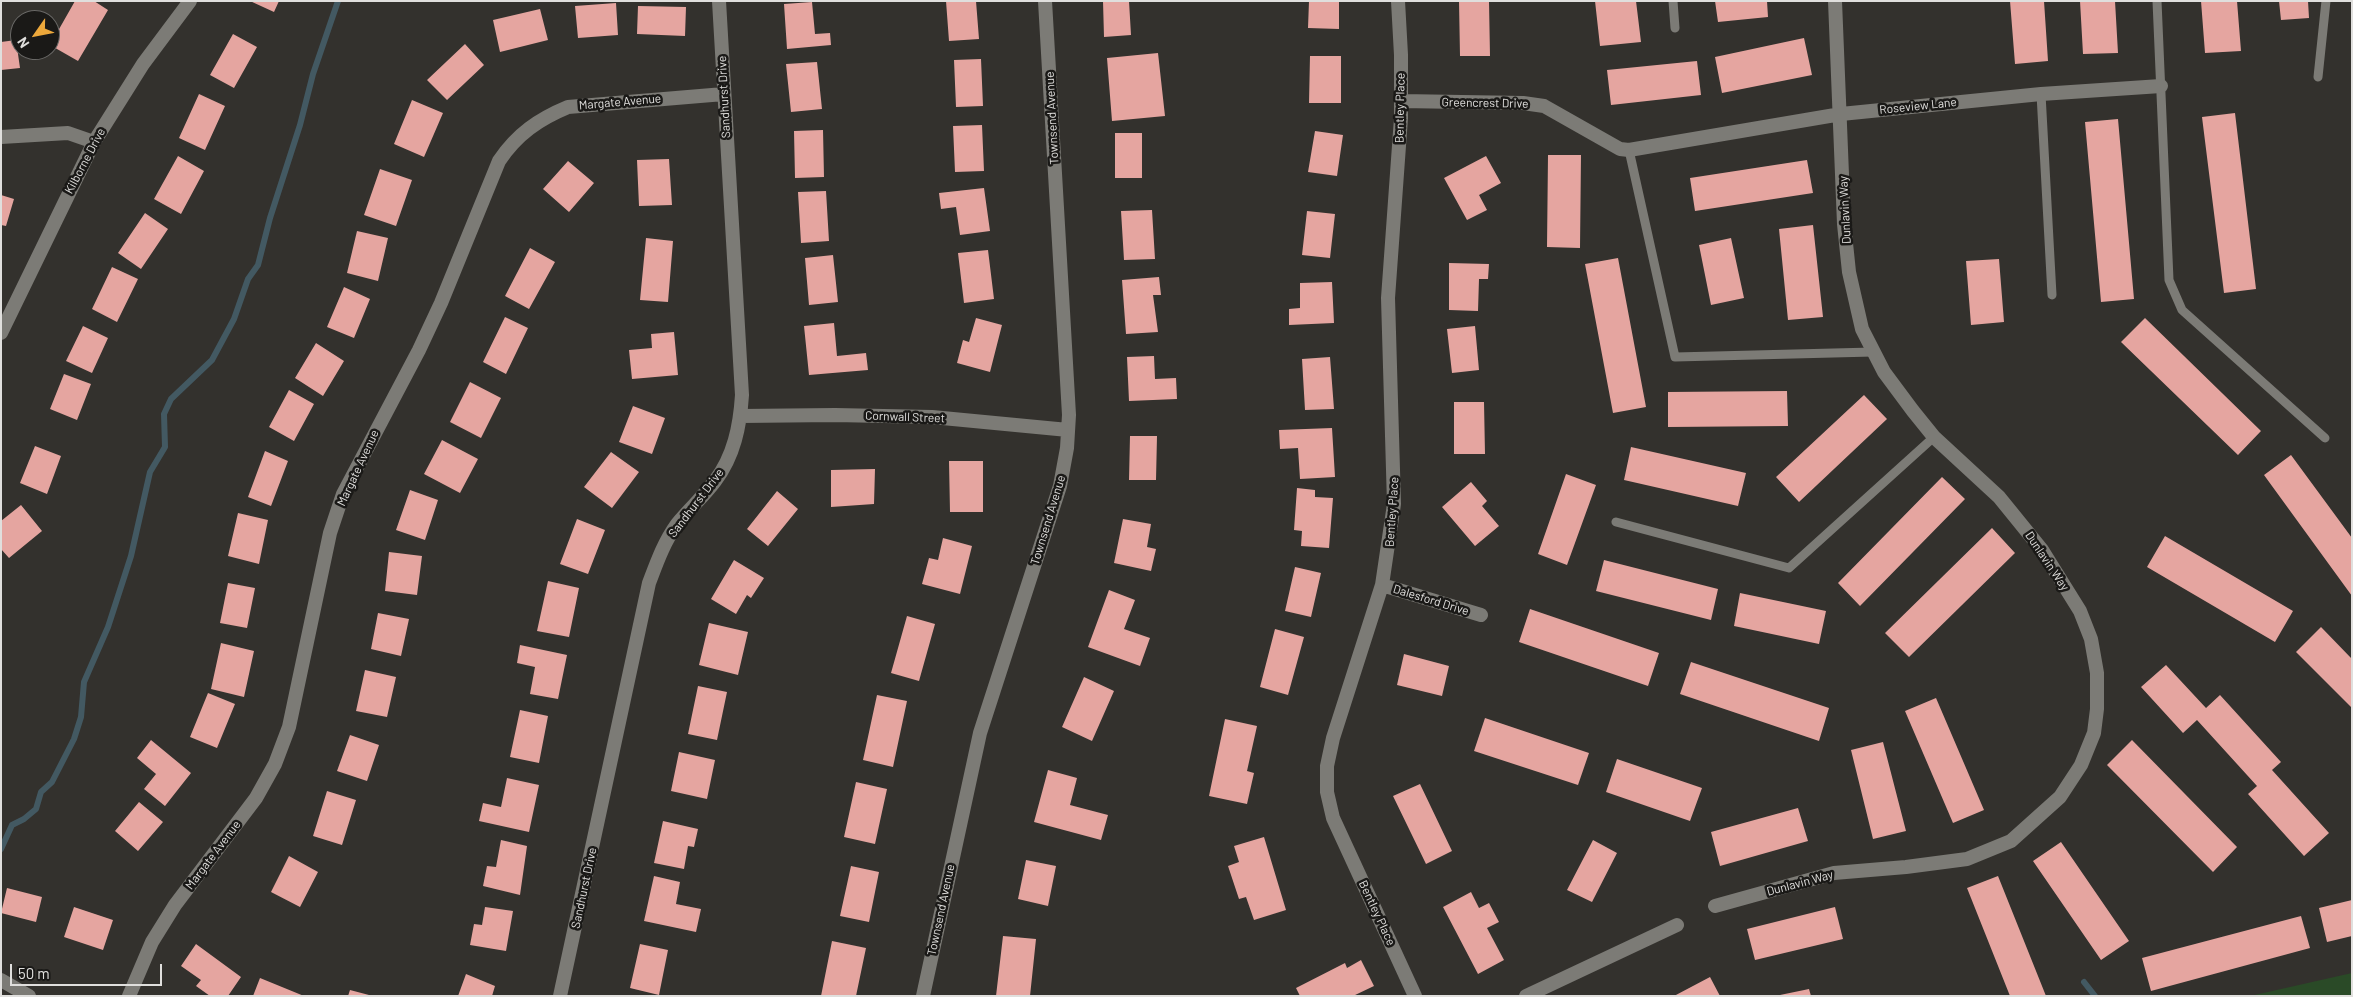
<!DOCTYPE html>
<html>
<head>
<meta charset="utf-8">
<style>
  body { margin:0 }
  #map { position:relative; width:2353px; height:997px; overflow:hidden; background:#33312d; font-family:Barlow,sans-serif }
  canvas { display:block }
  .frame { position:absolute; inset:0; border:2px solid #e0dfdd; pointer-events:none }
  .north { position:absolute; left:10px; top:10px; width:50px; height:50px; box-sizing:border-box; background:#1a1917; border:1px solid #696866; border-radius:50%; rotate:237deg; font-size:14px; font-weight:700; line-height:20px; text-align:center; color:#e0dfdd }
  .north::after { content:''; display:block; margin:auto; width:18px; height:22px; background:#eda83b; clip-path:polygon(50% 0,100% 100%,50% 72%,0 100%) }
  .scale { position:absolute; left:10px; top:964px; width:152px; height:22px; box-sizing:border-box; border:2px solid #e0dfdd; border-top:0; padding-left:6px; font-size:15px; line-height:18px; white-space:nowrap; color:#e0dfdd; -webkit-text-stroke:4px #1a1917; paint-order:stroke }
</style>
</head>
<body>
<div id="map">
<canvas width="2353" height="997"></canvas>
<div class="frame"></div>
<div class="north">N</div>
<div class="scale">50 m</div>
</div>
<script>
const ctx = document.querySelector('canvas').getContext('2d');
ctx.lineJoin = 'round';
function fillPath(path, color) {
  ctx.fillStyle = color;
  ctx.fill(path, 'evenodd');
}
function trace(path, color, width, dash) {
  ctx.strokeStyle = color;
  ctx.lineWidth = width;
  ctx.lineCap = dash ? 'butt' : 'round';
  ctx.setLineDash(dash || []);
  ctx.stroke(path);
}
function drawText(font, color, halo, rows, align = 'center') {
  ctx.font = font + ' Barlow,sans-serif';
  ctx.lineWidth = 5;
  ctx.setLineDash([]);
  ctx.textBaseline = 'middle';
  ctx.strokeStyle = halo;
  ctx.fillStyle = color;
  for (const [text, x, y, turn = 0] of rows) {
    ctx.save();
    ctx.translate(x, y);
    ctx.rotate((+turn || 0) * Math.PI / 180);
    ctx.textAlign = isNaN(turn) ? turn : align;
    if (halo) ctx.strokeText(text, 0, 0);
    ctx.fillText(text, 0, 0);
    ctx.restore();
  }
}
fillPath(new Path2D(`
  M2352 973V996H2250Z`), '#2a4a27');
trace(new Path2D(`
  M1 849 12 825 24 819 36 809 41 792 52 782 74 739 81 717 84 682 108 627 131 556 150 472 165 447 164 414 171 399 212 360 234 319 248 279 258 265 270 218 300 125 313 74 338 1
  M2084 982 2095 996`), '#435962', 6);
fillPath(new Path2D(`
  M75 1H94L108 10 78 61 50 45Z
  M250 1H279L274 12Z
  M946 1H976L979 39 949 41Z
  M1103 1H1129L1131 35 1104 37Z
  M1309 1H1339V29L1308 28Z
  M1459 1H1489L1490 56H1460Z
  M1595 1H1636L1641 42 1600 46Z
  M1715 1H1767L1768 17 1718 22Z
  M2010 1H2044L2048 61 2015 64Z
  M2080 1H2115L2118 53 2083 54Z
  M2201 1H2237L2241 51 2205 53Z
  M2279 1H2308L2309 18 2281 20Z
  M812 2 815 34 830 33 831 45 787 49 784 4Z
  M616 3 618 35 578 38 575 6Z
  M638 6 686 7 685 36 637 34Z
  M540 9 548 40 500 52 493 20Z
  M233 34 257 47 234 88 210 75Z
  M1804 38 1812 75 1722 93 1715 57Z
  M16 40 20 68 1 70V42Z
  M465 44 484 65 447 100 427 80Z
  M1158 53 1165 116 1112 121 1107 58Z
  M1310 56H1341V103H1309Z
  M981 59 983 106 956 107 954 60Z
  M1697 61 1701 95 1611 105 1607 70Z
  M817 62 822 109 791 112 786 64Z
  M199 94 225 106 205 150 179 138Z
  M412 100 443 113 424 157 394 144Z
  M2235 113 2256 289 2224 293 2202 117Z
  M2118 119 2134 299 2101 302 2085 122Z
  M982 125 984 171 955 172 953 126Z
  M823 130 824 177 795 178 794 131Z
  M1315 131 1343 135 1337 176 1308 172Z
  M1115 133H1142V178H1115Z
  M1548 155H1581L1580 248 1547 247Z
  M178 156 204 171 181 214 154 199Z
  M1486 156 1501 183 1479 195 1487 210 1467 220 1444 178Z
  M669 159 672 205 639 206 637 160Z
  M1807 160 1813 193 1695 211 1690 178Z
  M568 161 594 183 569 212 543 189Z
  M380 169 412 180 396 226 364 215Z
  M984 188 990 231 960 235 956 207 941 209 939 193Z
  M826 191 829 241 801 243 798 192Z
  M1 195 14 199 6 226 1 225Z
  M1152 210 1155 259 1124 260 1121 211Z
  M1307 211 1335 214 1330 258 1302 255Z
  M145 213 168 229 141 269 118 253Z
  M1813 225 1823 317 1788 320 1779 229Z
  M357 231 388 238 378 281 347 273Z
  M646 238 673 241 668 302 640 300Z
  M1731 238 1744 298 1711 305 1699 245Z
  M530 248 555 262 529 309 505 296Z
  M988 250 994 299 964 303 958 253Z
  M833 255 838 302 809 305 805 258Z
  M1618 258 1646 407 1613 413 1585 264Z
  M1999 259 2004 322 1971 325 1966 261Z
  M1449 263 1489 264 1488 279H1479L1478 311 1449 310Z
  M112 267 138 279 117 322 92 309Z
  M1159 277 1161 295H1153L1158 332 1126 334 1122 280Z
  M1332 282 1334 323 1289 325V309L1300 308V283Z
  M344 287 370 299 354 338 327 327Z
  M505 317 528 328 506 374 483 362Z
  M976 318 1002 325 990 372 957 363 963 340 969 342Z
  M2145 318 2261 431 2238 455 2121 342Z
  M834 323 837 356 866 353 868 370 809 375 804 326Z
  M83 326 108 338 92 373 66 361Z
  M1475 326 1479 370 1452 373 1447 329Z
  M674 332 678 375 632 379 629 350 652 348 651 334Z
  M316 343 344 361 323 396 295 378Z
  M1154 356 1155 379 1176 378 1177 399 1129 401 1127 357Z
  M1330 357 1334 409 1305 410 1302 359Z
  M64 374 91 384 77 420 50 409Z
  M470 382 501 398 481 438 450 422Z
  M289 390 314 404 294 441 269 427Z
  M1787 391 1788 426 1668 427V392Z
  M1864 395 1887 419 1799 502 1776 477Z
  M1454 402H1484L1485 454H1454Z
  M633 406 665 418 652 454 619 442Z
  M1332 428 1335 477 1300 479 1298 448 1280 449 1279 430Z
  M1130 436H1157L1156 480H1129Z
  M442 440 478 459 460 493 424 474Z
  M35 446 61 456 47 494 20 483Z
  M1631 447 1746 473 1738 506 1624 480Z
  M265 451 288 461 271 506 248 497Z
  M611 452 639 472 612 508 584 487Z
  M2291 455 2352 538V596L2264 475Z
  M949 461H983V512H950Z
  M875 469 874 504 831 507V470Z
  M1566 474 1596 485 1567 565 1538 554Z
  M1942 477 1965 499 1860 606 1838 583Z
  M1471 482 1487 501 1482 506 1499 526 1475 546 1442 507Z
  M1297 488 1315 490V497L1333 498 1329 548 1301 546 1302 531 1294 530Z
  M410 490 438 500 425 540 396 530Z
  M777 491 798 509 768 546 747 529Z
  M21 505 42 531 9 558 1 549V521Z
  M238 513 268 520 259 564 228 556Z
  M577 519 605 530 588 574 560 564Z
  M1123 519 1151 524 1147 547 1156 549 1151 571 1114 563Z
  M1992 528 2015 553 1909 657 1885 633Z
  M2165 536 2293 611 2275 642 2147 567Z
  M943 538 972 546 960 594 922 584 929 558 938 560Z
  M389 552 422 556 417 595 385 591Z
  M734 560 764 578 751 598 747 595 736 614 711 599Z
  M1604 560 1718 589 1711 620 1596 591Z
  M1295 567 1321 573 1311 617 1285 611Z
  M548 581 579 588 569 637 537 631Z
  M228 583 255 588 247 628 220 623Z
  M1109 590 1135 600 1124 629 1150 638 1140 666 1088 647Z
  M1740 593 1826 611 1819 644 1734 626Z
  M1530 609 1659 653 1648 686 1519 642Z
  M378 613 409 619 401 656 371 649Z
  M907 616 935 624 919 681 891 673Z
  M709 623 748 632 738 675 699 665Z
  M2321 627 2352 659V708L2296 652Z
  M1275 629 1304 637 1288 695 1260 687Z
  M221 643 254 651 244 697 211 689Z
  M520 645 567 655 558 699 530 694 535 667 517 663Z
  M1404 654 1449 666 1442 696 1397 685Z
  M1691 662 1829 708 1819 741 1680 694Z
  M2166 665 2206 708 2220 695 2281 762 2272 770 2329 833 2304 856 2248 794 2257 786 2197 720 2183 733 2141 687Z
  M365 670 396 677 387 717 356 711Z
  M1084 677 1114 691 1092 741 1062 727Z
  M698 686 727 692 717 740 688 734Z
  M208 693 235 704 217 748 190 737Z
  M877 695 907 701 893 767 863 760Z
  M1936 698 1984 810 1953 823 1905 711Z
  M520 710 548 716 539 763 510 757Z
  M1485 718 1589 753 1578 785 1474 751Z
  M1225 719 1257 726 1247 771 1254 773 1247 804 1209 796Z
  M350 735 379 745 367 781 337 771Z
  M151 740 191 773 165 806 144 789 156 774 137 758Z
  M2132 740 2237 847 2213 872 2107 765Z
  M1883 742 1906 831 1873 839 1851 750Z
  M679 752 715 760 707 799 671 791Z
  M1617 759 1702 788 1690 821 1606 792Z
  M1048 770 1077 778 1070 805 1108 815 1101 840 1034 822Z
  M507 778 539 785 529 832 479 821 483 803 501 807Z
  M856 782 887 789 875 844 844 837Z
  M1420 784 1452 851 1426 864 1393 796Z
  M327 791 356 800 342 845 313 836Z
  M139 802 163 822 138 851 115 831Z
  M1798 808 1808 841 1720 866 1711 832Z
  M663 821 698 829 694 847 688 846 684 869 654 863Z
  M1264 837 1286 910 1254 920 1246 897 1239 899 1228 866 1239 862 1234 846Z
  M501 840 527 846 520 895 483 886 487 866 496 867Z
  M1593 840 1617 853 1592 902 1567 890Z
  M2061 842 2129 941 2101 960 2033 861Z
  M289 856 318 872 300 907 271 892Z
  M1026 860 1056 866 1048 906 1018 899Z
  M851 866 879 872 869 922 840 916Z
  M654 876 680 882 676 904 701 909 696 932 644 921Z
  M1998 876 2046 996H2010L1967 888Z
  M7 888 42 897 36 922 1 913Z
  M1471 892 1479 908 1489 903 1499 922 1487 928 1504 960 1478 974 1443 907Z
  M2352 900V936L2327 942 2319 908Z
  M74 907 113 920 103 950 64 937Z
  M485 907 513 911 506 951 470 945 474 924 482 925Z
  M1835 907 1843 939 1755 960 1747 929Z
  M2301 916 2310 948 2151 991 2142 958Z
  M1003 936 1036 939 1030 996H996Z
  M832 941 866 948 856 996H821Z
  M196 944 241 977 228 996H210L196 986 201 980 181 966Z
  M640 944 668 950 659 995 630 988Z
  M1361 960 1374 986 1353 996H1300L1296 988 1345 963 1347 968Z
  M466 974 495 986 492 996H458Z
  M1710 977 1720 996H1674Z
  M260 978 304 996H253Z
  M1809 989 1811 996H1780V995Z
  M350 990 369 995V996H348Z`), '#e5a5a0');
trace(new Path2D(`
  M1673 1 1675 28
  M2157 1 2169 280 2182 310 2325 438
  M2318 77 2326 1
  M2041 94 2052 295
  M1629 150 1675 357 1873 352
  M1616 522 1789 568 1934 437`), '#7c7b76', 9);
trace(new Path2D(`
  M1398 1 1401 55V118L1388 298 1394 504 1382 585 1333 738 1327 766V792L1333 818 1415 996
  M1401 101 1523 103 1544 106 1620 149 1629 150 1841 114 2041 94 2161 86
  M1 137 68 133 94 142
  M1 333 94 142 143 64 190 1
  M741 416 835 415 932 417 1068 430
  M1382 585 1481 615
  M1715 906 1834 873 1906 867 1967 859 2011 841 2060 797 2081 765 2094 733 2097 709V673L2091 639 2080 611 2042 550 1999 497 1934 437 1913 411 1884 372 1862 329 1849 272 1844 224 1835 1
  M1 980 29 996
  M129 996 152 942 175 905 256 798 275 764 289 727 330 533 343 494 419 350 441 303 499 161C517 134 539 119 568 107L724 94
  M560 996 649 583C657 562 664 542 677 524 689 509 704 496 715 481 734 456 740 426 742 395L719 1
  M923 996 980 733 1060 486 1067 448 1069 415 1045 1
  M1526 996 1677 925`), '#7c7b76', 14);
drawText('12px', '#e0dfdd', '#1a1917', [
  ["Sandhurst Drive",724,97,-93],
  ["Margate Avenue",620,102,-5],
  ["Greencrest Drive",1485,103,1],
  ["Roseview Lane",1918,106,-6],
  ["Bentley Place",1400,108,-89],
  ["Townsend Avenue",1052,118,-93],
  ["Kilborne Drive",85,161,-62],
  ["Dunlavin Way",1845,210,-93],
  ["Cornwall Street",905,417,2],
  ["Margate Avenue",358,468,-65],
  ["Sandhurst Drive",696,503,-53],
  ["Bentley Place",1392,512,-86],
  ["Townsend Avenue",1048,520,-73],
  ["Dunlavin Way",2047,561,56],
  ["Dalesford Drive",1431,600,17],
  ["Margate Avenue",213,855,-53],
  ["Dunlavin Way",1800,883,-15],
  ["Sandhurst Drive",584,888,-78],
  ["Townsend Avenue",941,910,-78],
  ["Bentley Place",1377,913,65]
]);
</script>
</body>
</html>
